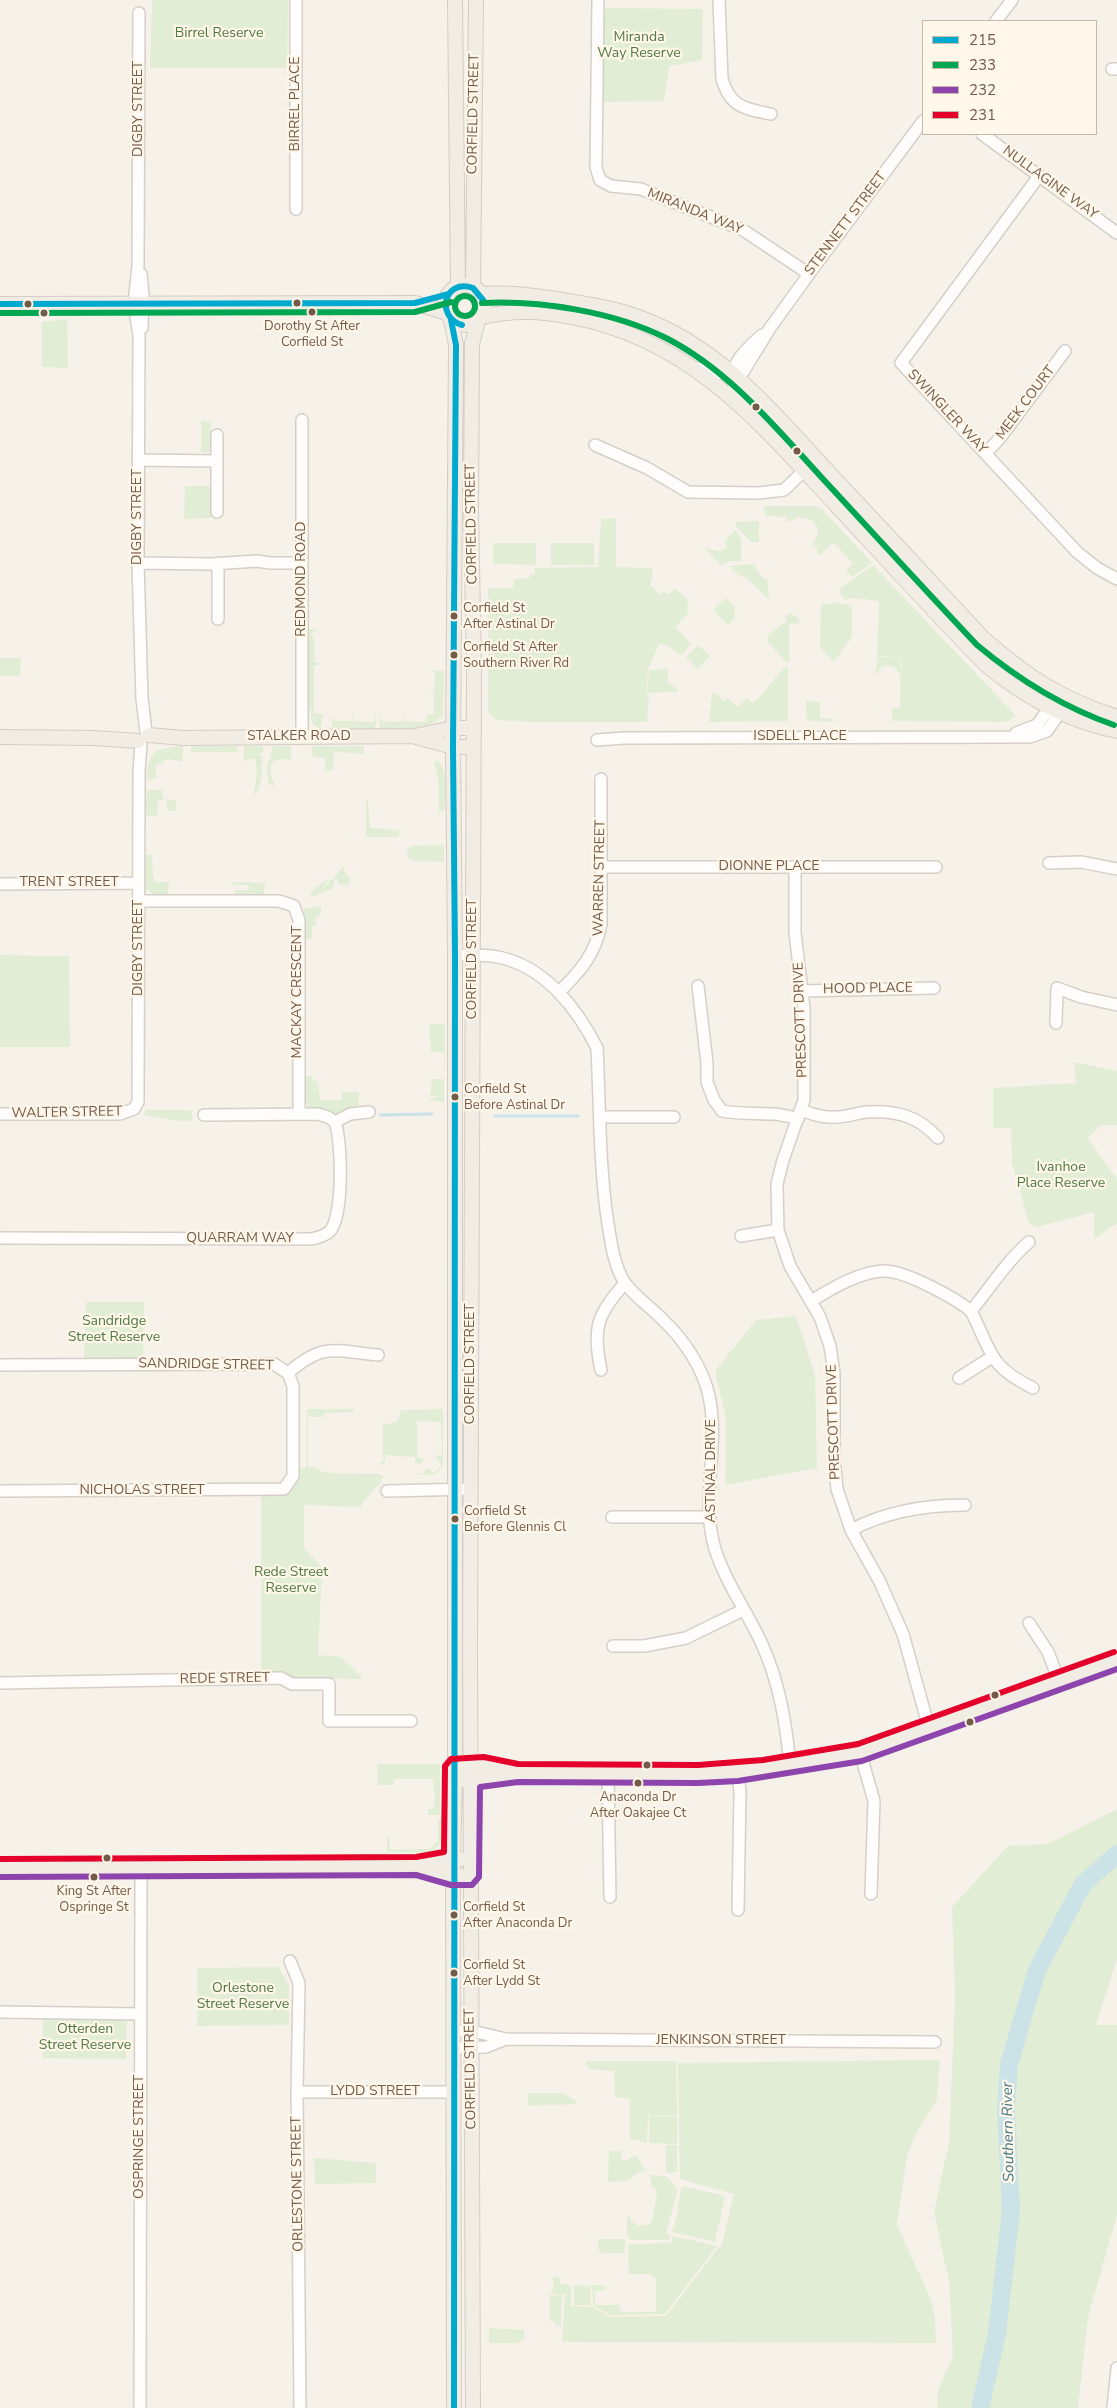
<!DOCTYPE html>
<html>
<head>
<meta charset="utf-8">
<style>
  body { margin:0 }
  #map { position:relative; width:1117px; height:2408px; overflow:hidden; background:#f6f2e9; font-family:"Nunito Sans",sans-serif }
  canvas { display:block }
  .legend { position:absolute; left:922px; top:20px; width:175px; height:115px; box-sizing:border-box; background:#fff7e9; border:1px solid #c7b8a9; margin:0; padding:6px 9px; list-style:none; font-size:15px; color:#745a49 }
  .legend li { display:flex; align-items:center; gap:10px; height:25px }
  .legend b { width:25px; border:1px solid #c7b8a9 }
</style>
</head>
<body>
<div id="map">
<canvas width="1117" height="2408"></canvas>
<ul class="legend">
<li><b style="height:6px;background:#00a9ce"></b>215</li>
<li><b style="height:6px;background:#00a651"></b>233</li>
<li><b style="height:6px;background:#8e44ad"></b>232</li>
<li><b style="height:6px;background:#e4002b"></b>231</li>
</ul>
</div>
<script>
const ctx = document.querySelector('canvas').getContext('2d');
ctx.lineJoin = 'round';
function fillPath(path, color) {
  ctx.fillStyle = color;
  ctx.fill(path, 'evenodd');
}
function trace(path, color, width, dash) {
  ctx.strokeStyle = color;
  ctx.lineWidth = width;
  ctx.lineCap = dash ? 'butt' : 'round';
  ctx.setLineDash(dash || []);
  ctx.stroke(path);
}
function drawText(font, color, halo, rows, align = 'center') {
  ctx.font = font + ' "Nunito Sans",sans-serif';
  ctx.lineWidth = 4.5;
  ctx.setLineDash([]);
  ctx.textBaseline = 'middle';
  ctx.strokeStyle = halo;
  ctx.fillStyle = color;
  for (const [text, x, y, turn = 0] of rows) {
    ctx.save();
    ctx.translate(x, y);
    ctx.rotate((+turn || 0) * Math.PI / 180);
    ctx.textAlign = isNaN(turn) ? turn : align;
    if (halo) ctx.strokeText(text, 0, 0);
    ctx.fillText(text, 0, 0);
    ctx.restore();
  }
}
fillPath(new Path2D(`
  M152 0H288L287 68H150Z
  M604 8 703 9 702 60 669 66 664 101 602 102Z
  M67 319 68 368 42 367V322Z
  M201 421H211V452L201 453Z
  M185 486H210L211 518 184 519Z
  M764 506H814L822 509 872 563 852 577 846 571 853 563 833 542 821 554H817V548L812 544C821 536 819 528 812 520L797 517 789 522 785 517 765 516Z
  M616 518V567L652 568 653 574 650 585 661 595 664 592 669 594 675 589 689 601 687 604 688 613 675 627 691 644 682 655 675 652 669 646 659 644 648 670 646 694H649L647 722H531L496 720 488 713V588H513L514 579 530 578V575L534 574 535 568 598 567 601 519Z
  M759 521V542H751L736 526V522Z
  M735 530 741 538V561H728L721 565 704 548C711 549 720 554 727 547L724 542Z
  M493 543H536V565L493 564Z
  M551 543H594V565H551Z
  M755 564 756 570 763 578H767L769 600 746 577H741L729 566Z
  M873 565 1016 716 1006 722 892 721V708H900L901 657 877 656 879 601 851 598 845 600 840 593V588Z
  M726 598 735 606V618L728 625 713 610Z
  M839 603 840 605 847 604 852 608V636L834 662 820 648 821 604Z
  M790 613 799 618V623L789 624V662H786L768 642V635L787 621 785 617Z
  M309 629H317V631L312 632 315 645 314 662 322 664 314 666V690L322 691H314V713L323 714 321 729C311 724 310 721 311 710H307V630Z
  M698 645 710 656 698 669 686 657Z
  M877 657H900V675L896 668 886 665 881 667 876 675Z
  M0 658H21L20 676H0Z
  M785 667H788V721L709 722 712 693H716L724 701 728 698 737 707 747 698 753 703C767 691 772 680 785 667Z
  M668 669V682L678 690V692L647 693 649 670Z
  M427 670 444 671 443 715C432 731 398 730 380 730L379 713 381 721 402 722 404 713V721L426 722 427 714H434V692L427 691 434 690 435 672Z
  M806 701 820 702V718H831L834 722 812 721 806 718Z
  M353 713V721L374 722 376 713 375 730H333L331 714 333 721H351Z
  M183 746V761L164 759 163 763 155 765 157 778 147 780C147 749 156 749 183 746Z
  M191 746H237L238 752H191Z
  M244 746H263V752L258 754 263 757C260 769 264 788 254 795L257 772 255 759H248L243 762Z
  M273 746H291V760C286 760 284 758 279 759 267 761 269 775 275 784L273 786 268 784 267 768Z
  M311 746H364V754L334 752 333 771H325V758L313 757Z
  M437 760C449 771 445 794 445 809L439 812 438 777 434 762Z
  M147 790H162L163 799 176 800V811H168L166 800H158L157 816 145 815Z
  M366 800H368L370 828 399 830V837H366Z
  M444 845V862L414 861 408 858 407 852 411 846Z
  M144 854 152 855 153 878 155 882H169L168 896H156L146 889Z
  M344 866 345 874 350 877 349 885 339 884 337 879H334L333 887 331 889 309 898 313 890 330 877 321 891Z
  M233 882 265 883 264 895 235 896V890H249V885H233Z
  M321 906V914L316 917V925L312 926V939H304V908Z
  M0 955 69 956 70 1047H0Z
  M429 1024H445V1069H442L444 1067V1052H431Z
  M1074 1062 1117 1071V1125H1102L1087 1138 1117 1179V1223L1094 1239V1212L1037 1227 1029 1223 1012 1163 1011 1128H993V1088L1076 1083Z
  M308 1076H312L313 1080 318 1082 320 1100H342V1092H359V1108L346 1109 335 1114 326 1109H310L304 1100 303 1078Z
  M432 1079H444V1102L428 1100 438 1096H430Z
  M145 1110H191L193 1121C183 1122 156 1118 145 1115Z
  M86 1302H144L143 1359H84Z
  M796 1316 815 1375 817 1468 725 1485 726 1418 715 1371 756 1320Z
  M307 1409H354V1412L324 1413V1417H308V1467L316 1468 325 1473 378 1474 384 1476 378 1486 375 1487 360 1507 304 1505V1548L322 1567 318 1655 341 1657 361 1676V1679L289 1678 261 1674V1496C284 1495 296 1493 299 1468L306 1467Z
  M443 1409V1467L434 1475 410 1474 422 1473 429 1468 433 1473 442 1465 435 1456 442 1454 441 1422 417 1421V1457L423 1458 424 1460 420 1464 415 1463V1457L394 1456 393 1455H386L384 1464 377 1465 383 1461V1424C396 1423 399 1423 401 1410Z
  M377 1764H440V1815H428V1809H433L435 1799 433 1779H394V1785H378Z
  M1117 1809V1958L1096 2025H1117V2215L1088 2317 1078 2408H937L938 2390 953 2356 949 2282 934 2212 949 2142 955 1998 952 1907 1008 1846 1048 1844Z
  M438 1819H441V1843L432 1852H387V1839L389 1835 390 1850 429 1849 438 1841Z
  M279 1967 289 1986V2025L197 2026V1968Z
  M43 2018 127 2019 126 2059 43 2058Z
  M940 2060 937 2100 915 2135 907 2156 897 2225 931 2300 935 2319 936 2343 562 2342 565 2294H548L553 2291V2277H560V2284L571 2285V2306L593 2307 610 2317 666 2316 719 2247H721L734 2194 680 2179 678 2063Z
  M586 2061H676L677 2116 648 2115 647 2143 630 2139 629 2099 615 2097 614 2071 588 2069Z
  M528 2093H563L576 2101V2104L528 2106Z
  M649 2116 677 2117V2144L649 2143Z
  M666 2145H677V2172L666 2173Z
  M609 2151H620L623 2162 636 2155 646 2171H641L628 2181 608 2182Z
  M314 2158 376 2163V2183L315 2184Z
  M650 2175 666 2176 678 2189 666 2233 670 2235 669 2240H631L627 2236V2217L629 2216 631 2221 639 2226 649 2224 652 2220 657 2194 655 2188 652 2187Z
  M682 2186 725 2196 715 2242 672 2232 679 2208 677 2207Z
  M673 2236 717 2246 665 2314 610 2315 593 2305 592 2285H605V2291H595V2305H619L620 2312H656V2279L650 2274H629L628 2244 671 2243Z
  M598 2239H625V2253H601L598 2248Z
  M574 2285 591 2286V2305H574Z
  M562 2295 561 2326 555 2325V2321H549L550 2296Z
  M489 2328 524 2330V2339L518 2343H489Z`), '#e1edd4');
trace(new Path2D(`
  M380 1115 432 1114
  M495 1116H578`), '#cbe3e6', 3);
trace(new Path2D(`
  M980 2408 997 2333 1011 2211 1006 2110 1009 2064 1037 1970 1083 1884 1117 1854`), '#cbe3e6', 18);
const minor = new Path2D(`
  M598 0 596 167 600 180 611 186 641 189 743 230 809 274
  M719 0 722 79C730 107 745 109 771 114
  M139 13 138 266 134 304 139 336 138 563 142 699 146 732
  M996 21 1012 0
  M1112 69H1117
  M982 134 1117 233
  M1039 176 901 363 1077 552 1097 568 1117 579
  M296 209V0
  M141 274 143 295 142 328
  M762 335C746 349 720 372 739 393 751 406 757 411 764 428
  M697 368 714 374 743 372 770 328 809 274 923 121
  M302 420V738
  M595 445 647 468 688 492 759 493 784 490 816 459
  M986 453 1000 438 1065 351
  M138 460 217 461
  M217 512V435
  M138 563 212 564 257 561 270 563H302
  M218 563V619
  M1016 733 1037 725 1059 695
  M597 740 624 738 1030 737 1047 731 1069 699
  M1049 863 1081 862 1117 869
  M601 867H936
  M795 867V933L804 1008V1100L783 1160 777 1184 778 1230 790 1266 820 1317 830 1346 834 1373V1459L837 1489 851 1530 880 1582 903 1634 929 1728
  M0 884 139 883
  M139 901H279L294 906 299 920V1114
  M455 955C469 955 484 954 498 957 544 966 577 1008 597 1048 600 1107 599 1166 608 1224 611 1243 614 1266 625 1283 635 1297 652 1308 664 1321 684 1340 703 1368 709 1396 720 1446 700 1500 715 1549 726 1583 746 1610 761 1642 779 1681 786 1722 790 1765
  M698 986 707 1063V1082L714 1100 722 1111C748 1116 773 1110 798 1119
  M803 991 934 988
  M559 992C580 972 596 953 601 924V779
  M1056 1023 1057 988 1081 997 1117 1005
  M801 1110C812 1114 823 1118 836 1117 846 1117 856 1113 867 1112 896 1110 918 1116 938 1138
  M0 1114H120L134 1109 138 1102 139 772 141 744
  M204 1115 318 1114 328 1117 335 1122
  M600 1117H674
  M741 1236 778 1230
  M0 1238 311 1239C317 1238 324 1236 329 1232 344 1219 342 1140 335 1122L350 1114 369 1112
  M811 1301C831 1289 860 1271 885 1271 906 1271 955 1298 971 1311 991 1287 1006 1262 1029 1242
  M971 1311C992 1352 988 1366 1033 1388
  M0 1365 274 1364 288 1373 293 1386V1476L284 1489 0 1491
  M601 1370C592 1328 597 1315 625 1283
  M288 1373C324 1342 334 1351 378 1355
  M959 1378 992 1357
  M387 1491 471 1489
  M612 1517H710
  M851 1530C887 1511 925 1505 965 1505
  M1029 1623 1048 1652 1059 1681
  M613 1646H644L686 1638 743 1610
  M0 1683 281 1678 292 1684H329V1721H411
  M860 1752 874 1801 871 1894
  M738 1772 740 1792 738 1910
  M608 1774 610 1897
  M290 1961 299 1983 297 2092 300 2408
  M0 2012 140 2014
  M453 2031H472L506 2039 935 2042
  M453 2048 486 2047 506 2039
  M297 2092H453
  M140 2408 141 1867
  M1113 2408 1117 2368`);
const major = new Path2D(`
  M455 0 458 287
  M445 305a20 20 0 1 1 40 0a20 20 0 1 1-40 0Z
  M473 287 476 0
  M482 294C512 292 539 296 568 301 593 305 618 309 641 318 722 347 777 417 834 478 884 531 933 584 983 638 1028 677 1059 698 1117 717
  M0 304 415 303 447 313
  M482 317C513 310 540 311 571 317 689 338 759 422 836 505 886 559 935 613 986 665 1025 697 1067 721 1117 731
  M451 320 456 345 453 747 455 956V1780L453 1859 454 2408
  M149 735 183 738 415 736 453 728H474
  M0 737 94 738 138 741
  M416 737 453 747H473
  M461 1766H483L512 1771
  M461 1780 517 1773 698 1774 738 1772 764 1769 860 1752 1117 1660
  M420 1867 453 1876H462
  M0 1868 400 1866 461 1859
  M473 2408 470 1651 474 670 471 511 472 344 478 321`);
trace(minor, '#d5cfc7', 14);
trace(major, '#d5ccc5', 16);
trace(minor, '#fefdfc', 11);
trace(major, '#f2ede4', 14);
trace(new Path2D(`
  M0 304 415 303 449 294
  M451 320 456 345 453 747 455 956 454 2408
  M462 325C435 317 444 278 473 288L483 300`), '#00a9ce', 6);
trace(new Path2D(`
  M455 306a10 10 0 1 1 20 0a10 10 0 1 1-20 0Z
  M482 303C541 300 614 312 666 338 729 370 776 428 823 479 874 534 925 590 977 645 1019 680 1062 707 1114 725
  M0 313 415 312 451 302`), '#00a651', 6);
trace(new Path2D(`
  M0 1877 416 1875 451 1885H472L479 1877 480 1787 518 1782 698 1783 738 1781 862 1761 1117 1669`), '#8e44ad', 6);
trace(new Path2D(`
  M0 1859 416 1857 444 1852 445 1766 451 1759 484 1757 518 1764 698 1765 763 1760 858 1744 1114 1652`), '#e4002b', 6);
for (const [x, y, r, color] of [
  [297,303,4.5,"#745a49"],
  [28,304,4.5,"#745a49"],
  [312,312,4.5,"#745a49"],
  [44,313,4.5,"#745a49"],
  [756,407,4.5,"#745a49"],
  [797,451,4.5,"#745a49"],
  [454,616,4.5,"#745a49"],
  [454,655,4.5,"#745a49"],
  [455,1097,4.5,"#745a49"],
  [455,1519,4.5,"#745a49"],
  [995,1695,4.5,"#745a49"],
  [970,1722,4.5,"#745a49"],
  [647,1765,4.5,"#745a49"],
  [638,1783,4.5,"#745a49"],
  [107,1858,4.5,"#745a49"],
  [94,1877,4.5,"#745a49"],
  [454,1915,4.5,"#745a49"],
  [454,1973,4.5,"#745a49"]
]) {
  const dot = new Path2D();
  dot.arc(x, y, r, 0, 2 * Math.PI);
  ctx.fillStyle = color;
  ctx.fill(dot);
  trace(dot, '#fff7e9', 2);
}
drawText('13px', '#745a49', '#fff7e9', [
  ["Dorothy St After",312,327,"center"],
  ["Corfield St",312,343,"center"],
  ["Corfield St",463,609],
  ["After Astinal Dr",463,625],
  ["Corfield St After",463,648],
  ["Southern River Rd",463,664],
  ["Corfield St",464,1090],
  ["Before Astinal Dr",464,1106],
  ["Corfield St",464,1512],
  ["Before Glennis Cl",464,1528],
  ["Anaconda Dr",638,1798,"center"],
  ["After Oakajee Ct",638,1814,"center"],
  ["King St After",94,1892,"center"],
  ["Ospringe St",94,1908,"center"],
  ["Corfield St",463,1908],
  ["After Anaconda Dr",463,1924],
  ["Corfield St",463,1966],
  ["After Lydd St",463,1982]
], 'left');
drawText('14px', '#4f7942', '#fff7e9', [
  ["Birrel Reserve",219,34],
  ["Miranda",639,38],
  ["Way Reserve",639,54],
  ["Ivanhoe",1061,1168],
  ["Place Reserve",1061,1184],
  ["Sandridge",114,1322],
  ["Street Reserve",114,1338],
  ["Rede Street",291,1573],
  ["Reserve",291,1589],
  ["Orlestone",243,1989],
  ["Street Reserve",243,2005],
  ["Otterden",85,2030],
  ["Street Reserve",85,2046]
]);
drawText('14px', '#745a49', '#fff7e9', [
  ["BIRREL PLACE",296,104,-90],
  ["DIGBY STREET",139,109,-90],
  ["CORFIELD STREET",474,114,-89],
  ["NULLAGINE WAY",1050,183,36],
  ["MIRANDA WAY",695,212,22],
  ["STENNETT STREET",846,224,-53],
  ["MEEK COURT",1026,403,-53],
  ["SWINGLER WAY",947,412,47],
  ["DIGBY STREET",138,517,-90],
  ["CORFIELD STREET",472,524,-91],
  ["REDMOND ROAD",302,579,-90],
  ["STALKER ROAD",299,737],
  ["ISDELL PLACE",800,737],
  ["DIONNE PLACE",769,867],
  ["WARREN STREET",600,878,-89],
  ["TRENT STREET",69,883],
  ["DIGBY STREET",139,948,-90],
  ["CORFIELD STREET",473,959,-90],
  ["HOOD PLACE",868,989,-1],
  ["MACKAY CRESCENT",298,992,-90],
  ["PRESCOTT DRIVE",801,1020,-92],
  ["WALTER STREET",67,1113,-1],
  ["QUARRAM WAY",240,1239],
  ["CORFIELD STREET",471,1364,-90],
  ["SANDRIDGE STREET",206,1365,1],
  ["PRESCOTT DRIVE",834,1422,-92],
  ["ASTINAL DRIVE",712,1471,-90],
  ["NICHOLAS STREET",142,1491],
  ["REDE STREET",225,1679,-1],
  ["JENKINSON STREET",721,2041],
  ["CORFIELD STREET",471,2069,-91],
  ["LYDD STREET",375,2092],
  ["OSPRINGE STREET",140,2137,-90],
  ["ORLESTONE STREET",298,2184,-91]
]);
drawText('italic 15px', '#437987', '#fff7e9', [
  ["Southern River",1009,2132,-91]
]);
</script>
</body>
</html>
